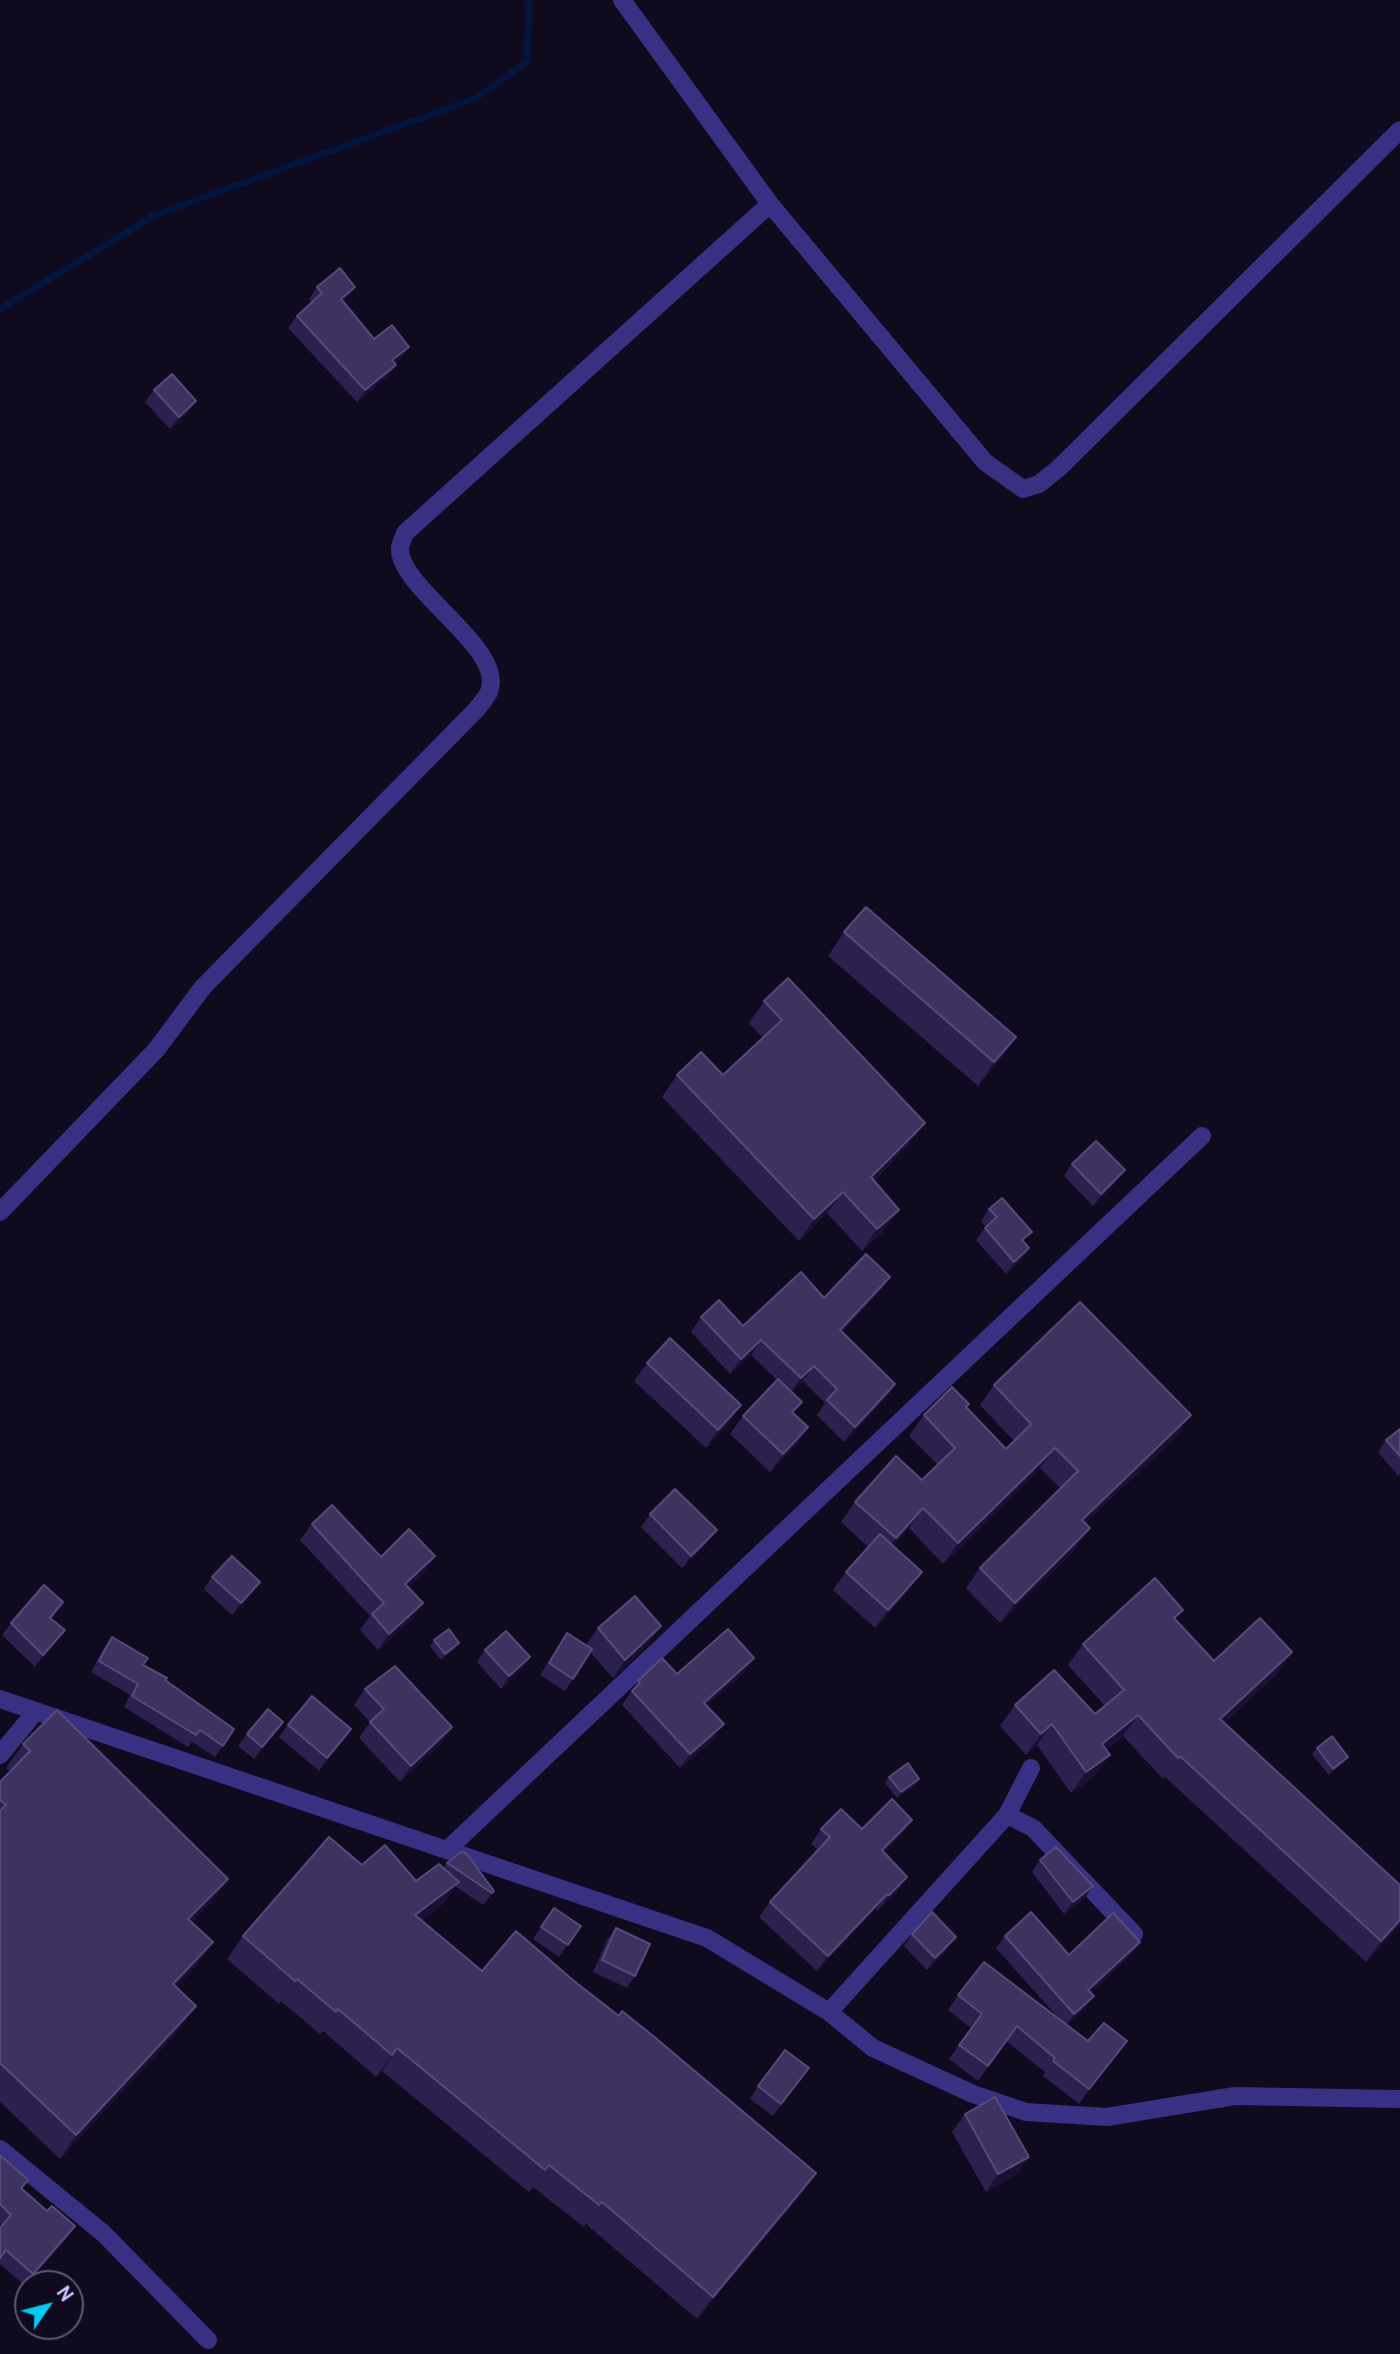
<!DOCTYPE html>
<html>
<head>
<meta charset="utf-8">
<style>
  body { margin:0 }
  #map { position:relative; width:1400px; height:2354px; overflow:hidden; background:#0f0a1e; font-family:Cabin,sans-serif }
  canvas { display:block }
  .north { position:absolute; left:14px; top:2270px; width:70px; height:70px; box-sizing:border-box; background:#0f0a1e; border:2px solid #5d5678; border-radius:50%; rotate:55deg; font-size:19px; font-weight:700; line-height:28px; text-align:center; color:#d1c7ff }
  .north::after { content:''; display:block; margin:auto; width:24px; height:32px; background:#00cbf2; clip-path:polygon(50% 0,100% 100%,50% 72%,0 100%) }
</style>
</head>
<body>
<div id="map">
<canvas width="1400" height="2354"></canvas>
<div class="north">N</div>
</div>
<script>
const ctx = document.querySelector('canvas').getContext('2d');
ctx.lineJoin = 'round';
function trace(path, color, width, dash) {
  ctx.strokeStyle = color;
  ctx.lineWidth = width;
  ctx.lineCap = dash ? 'butt' : 'round';
  ctx.setLineDash(dash || []);
  ctx.stroke(path);
}
function fillPath(path, color) {
  ctx.fillStyle = color;
  ctx.fill(path, 'evenodd');
}
trace(new Path2D(`
  M0 309 155 215 476 98 527 62 529 4 526 0`), '#04153d', 7);
trace(new Path2D(`
  M622 0 770 204 985 462 1023 489 1039 484 1059 468 1400 130
  M0 1212 156 1050 203 987 476 710C480 705 486 698 489 692 507 648 398 589 400 548 400 544 404 537 405 533L770 204
  M0 1699 707 1938 829 2012 873 2048 973 2094 1026 2112 1107 2117 1235 2096 1400 2099
  M0 1755 36 1711
  M1007 1815 1033 1828 1134 1934
  M447 1850 1202 1136
  M829 2012 1007 1815 1031 1768
  M0 2149 103 2233 208 2340`), '#383082', 18);
fillPath(new Path2D(`
  M317 287H355L347 298 343 301 374 339 401 359 395 363 396 365 388 376 357 402 288 328 297 316 312 302 309 299Z
  M154 390 188 413 170 429 145 402Z
  M844 932 1016 1037 999 1061 978 1086 828 956Z
  M764 1001 925 1123 909 1144 874 1181 884 1231 862 1251 827 1213 799 1241 662 1097 677 1075H723L763 1038 749 1023Z
  M1072 1164 1116 1182 1093 1206 1064 1176Z
  M989 1209 1029 1248 1021 1260 1006 1274 976 1240 986 1227 981 1221Z
  M890 1277 879 1292 842 1332 895 1384 885 1399 844 1442 817 1415 825 1403 803 1381 791 1392 794 1413 808 1427 796 1445 770 1472 730 1434 743 1416 777 1380 751 1355 730 1374 691 1332 701 1317 743 1326 824 1298Z
  M647 1363 729 1423 706 1448 634 1381Z
  M994 1385 1191 1415 1177 1436 1085 1523 1076 1548 1000 1623 966 1588 980 1568 1060 1488 1040 1468 943 1564 909 1528 893 1546 909 1590 875 1628 833 1590 846 1572 868 1547 841 1522 855 1502 922 1480 938 1465 909 1436 924 1415 969 1404 966 1408 1006 1449 1014 1441 980 1405Z
  M1400 1429V1474L1398 1476 1378 1452 1386 1440Z
  M650 1514 708 1542 682 1568 641 1527Z
  M312 1524 381 1557 424 1572 408 1587 423 1603 412 1619 378 1650 360 1630 370 1616 300 1540Z
  M212 1577 260 1582 251 1594 232 1615 204 1589Z
  M55 1614 51 1619 65 1630 56 1642 35 1667 2 1635 11 1623Z
  M1176 1620 1214 1661 1278 1673 1224 1723 1400 1925 1366 1962 1165 1777 1163 1779 1123 1736 1106 1750 1095 1776 1071 1793 1037 1745 1026 1755 1000 1726 1015 1705 1095 1714 1105 1706 1068 1665 1083 1644Z
  M661 1626 648 1644 613 1678 590 1652 565 1691 540 1675 567 1633 586 1645 598 1628Z
  M112 1637 143 1665 234 1729 215 1757 192 1742 188 1747 124 1707 130 1695 91 1672 104 1648Z
  M434 1640 459 1643 455 1649 441 1660 430 1646Z
  M485 1650 530 1657 521 1669 501 1689 477 1662Z
  M744 1673 706 1706 714 1739 680 1768 622 1705 638 1681 677 1674Z
  M365 1689 452 1727 441 1743 400 1782 359 1738 370 1722 354 1705Z
  M288 1725 351 1729 343 1741 319 1771 279 1737Z
  M247 1734H275L254 1759 238 1746Z
  M23 1744 228 1879 212 1902 192 1922 213 1942 196 1966 176 1987 179 2030 60 2159 0 2102V1782L10 1771 6 1768Z
  M1317 1748 1344 1763 1329 1775 1312 1754Z
  M889 1777 915 1785 897 1798 885 1783Z
  M821 1829H862L902 1835 884 1852 907 1877 897 1892 878 1910 876 1909 817 1971 759 1917 770 1902 818 1850 811 1844Z
  M1040 1860 1084 1899 1064 1914 1032 1872Z
  M447 1863 494 1891 483 1905 455 1886 443 1904 422 1920 482 1971 800 2196 697 2319 586 2224 584 2227 533 2187 529 2192 382 2071 376 2077 323 2031 320 2034 281 2001 279 2004 227 1959 243 1936 362 1865 416 1881 443 1868Z
  M554 1908 581 1926 559 1957 533 1939Z
  M616 1928 635 1976 627 1988 593 1972 607 1940Z
  M912 1934 948 1949 927 1970 904 1946Z
  M1005 1936 1069 1955 1140 1942 1132 1954 1090 1993 1094 1996 1085 2008 1067 2025 1088 2041 1117 2055 1079 2104 1043 2076 1045 2072 1006 2041 978 2081 949 2059 971 2028 948 2010 958 1995 1061 2021 996 1948Z
  M800 2080 773 2116 750 2099 758 2086Z
  M965 2114 1029 2157 1016 2175 986 2192 952 2132Z
  M0 2155 28 2180 22 2189 47 2211 75 2226 66 2239 25 2286 0 2264V2228L2 2226 0 2224Z`), '#2c214e');
fillPath(new Path2D(`
  M355 287 347 298 333 310 341 299Z
  M409 347 401 359 384 372 392 360Z
  M396 365 388 376 357 402 365 390Z
  M196 401 188 413 170 429 179 417Z
  M1016 1037 999 1061 978 1086 994 1062Z
  M925 1123 909 1144 856 1199 871 1177Z
  M1125 1170 1116 1182 1093 1206 1101 1194Z
  M843 1192 827 1213 799 1241 814 1219Z
  M899 1210 884 1231 862 1251 877 1229Z
  M1029 1248 1021 1260 1006 1274 1014 1262Z
  M890 1277 879 1292 829 1345 840 1330Z
  M761 1340 751 1355 730 1374 741 1359Z
  M814 1366 803 1381 790 1393 801 1378Z
  M895 1384 885 1399 844 1442 855 1427Z
  M741 1405 729 1423 706 1448 718 1430Z
  M1191 1415 1177 1436 1068 1540 1082 1520Z
  M808 1427 796 1445 770 1472 783 1454Z
  M1055 1448 1040 1468 943 1564 958 1543Z
  M923 1508 909 1528 881 1559 896 1538Z
  M1090 1528 1076 1548 1000 1623 1015 1603Z
  M717 1530 708 1542 682 1568 691 1556Z
  M435 1556 424 1572 394 1600 405 1584Z
  M922 1572 909 1590 875 1628 888 1610Z
  M260 1582 251 1594 232 1615 241 1603Z
  M423 1603 412 1619 378 1650 389 1634Z
  M661 1626 648 1644 613 1678 625 1660Z
  M65 1630 56 1642 35 1667 43 1655Z
  M459 1643 455 1649 441 1660 445 1654Z
  M1292 1652 1278 1673 1205 1740 1220 1719Z
  M530 1657 521 1669 501 1689 509 1676Z
  M754 1658 744 1673 694 1717 704 1703Z
  M1138 1715 1123 1736 1087 1765 1102 1744Z
  M283 1722 275 1734 254 1759 262 1747Z
  M724 1724 714 1739 680 1768 690 1754Z
  M1052 1724 1037 1745 1026 1755 1041 1734Z
  M452 1727 441 1743 400 1782 411 1766Z
  M351 1729 343 1741 319 1771 327 1758Z
  M1110 1755 1095 1776 1071 1793 1086 1772Z
  M1348 1757 1344 1763 1329 1775 1333 1769Z
  M919 1779 915 1785 897 1798 901 1792Z
  M912 1820 902 1835 871 1865 882 1850Z
  M907 1877 897 1892 878 1910 889 1895Z
  M228 1879 212 1902 172 1943 188 1919Z
  M459 1882 443 1904 399 1937 415 1915Z
  M1093 1886 1084 1899 1064 1914 1073 1902Z
  M887 1894 876 1909 817 1971 828 1956Z
  M1400 1920V1925L1366 1962 1381 1941Z
  M956 1937 948 1949 927 1970 935 1958Z
  M213 1942 196 1966 157 2008 173 1984Z
  M1140 1942 1132 1954 1080 2002 1088 1990Z
  M1094 1996 1085 2008 1066 2026 1074 2014Z
  M196 2006 179 2030 60 2159 76 2135Z
  M1127 2041 1117 2055 1079 2104 1089 2089Z
  M397 2048 382 2071 376 2077 392 2055Z
  M1029 2157 1016 2175 986 2192 998 2174Z
  M816 2173 800 2196 697 2319 713 2297Z
  M75 2226 66 2239 25 2286 33 2274Z`), '#191033');
const building = new Path2D(`
  M340 268 355 287 341 299 374 339 392 325 409 347 392 360 396 365 365 390 297 316 322 293 317 287Z
  M172 374 196 401 179 417 154 390Z
  M866 907 1016 1037 994 1062 844 932Z
  M788 978 925 1123 871 1177 899 1210 877 1229 843 1192 814 1219 677 1075 701 1052 723 1075 782 1020 764 1001Z
  M1096 1141 1125 1170 1101 1194 1072 1164Z
  M1002 1198 1032 1232 1022 1240 1029 1248 1014 1262 985 1228 997 1217 989 1209Z
  M866 1254 890 1277 840 1330 895 1384 855 1427 827 1400 837 1389 814 1366 801 1378 761 1340 741 1359 701 1317 719 1300 743 1326 801 1272 824 1298Z
  M1080 1302 1191 1415 1082 1520 1090 1528 1015 1603 980 1568 1078 1471 1055 1448 958 1543 923 1508 896 1538 855 1502 896 1456 922 1480 955 1448 924 1415 952 1387 969 1404 966 1407 1006 1449 1031 1424 994 1385Z
  M670 1338 741 1405 718 1430 647 1363Z
  M778 1379 802 1402 792 1412 808 1427 783 1454 743 1416Z
  M1400 1429V1456L1386 1440Z
  M675 1489 717 1530 691 1556 650 1514Z
  M332 1505 381 1557 409 1529 435 1556 405 1584 423 1603 389 1634 372 1614 384 1603 312 1524Z
  M880 1534 922 1572 888 1610 846 1572Z
  M232 1556 260 1582 241 1603 212 1577Z
  M1155 1578 1183 1610 1174 1618 1214 1661 1260 1618 1292 1652 1220 1719 1400 1885V1920L1381 1941 1180 1756 1178 1758 1138 1715 1102 1744 1110 1755 1086 1772 1052 1724 1041 1734 1015 1705 1054 1670 1095 1714 1124 1690 1083 1644Z
  M44 1585 63 1602 50 1618 65 1630 43 1655 11 1623Z
  M635 1596 661 1626 625 1660 598 1628Z
  M449 1629 459 1643 445 1654 434 1640Z
  M728 1629 754 1658 704 1703 724 1724 690 1754 632 1691 640 1683 638 1681 662 1658 677 1674Z
  M506 1631 530 1657 509 1676 485 1650Z
  M567 1633 592 1649 573 1679 549 1663Z
  M112 1637 148 1658 143 1665 167 1678 165 1680 234 1729 223 1746 200 1730 196 1735 132 1696 138 1684 99 1661Z
  M395 1666 452 1727 411 1766 370 1722 384 1709 365 1689Z
  M312 1696 351 1729 327 1758 288 1725Z
  M268 1709 283 1722 262 1747 247 1734Z
  M57 1710 228 1879 188 1919 213 1942 173 1984 196 2006 76 2135 0 2063V1811L6 1805 0 1800V1782L30 1751 23 1744Z
  M1332 1736 1348 1757 1333 1769 1317 1748Z
  M908 1763 919 1779 901 1792 889 1777Z
  M892 1799 912 1820 882 1850 907 1877 889 1895 887 1894 828 1956 770 1902 830 1837 821 1829 841 1809 862 1829Z
  M329 1837 362 1865 385 1845 416 1881 439 1864 459 1882 415 1915 482 1971 516 1931 574 1981 619 2016 622 2011 652 2035 816 2173 713 2297 602 2202 599 2205 549 2165 545 2170 397 2048 392 2055 338 2009 336 2012 297 1979 295 1981 243 1936Z
  M1056 1847 1093 1886 1073 1902 1040 1860Z
  M461 1852 466 1853 494 1891 492 1893 447 1863Z
  M554 1908 581 1926 568 1945 541 1927Z
  M932 1912 956 1937 935 1958 912 1934Z
  M1031 1912 1069 1955 1113 1913 1140 1942 1088 1990 1094 1996 1074 2014 1005 1936Z
  M616 1928 650 1944 635 1976 602 1960Z
  M984 1962 1088 2041 1104 2023 1127 2041 1089 2089 1053 2061 1055 2058 1017 2026 988 2066 959 2045 982 2014 958 1995Z
  M785 2050 809 2068 781 2104 758 2086Z
  M995 2097 1029 2157 998 2174 965 2114Z
  M0 2155 28 2180 21 2188 47 2211 52 2206 75 2226 33 2274 6 2250 0 2258V2228L11 2215 0 2204Z`);
fillPath(building, '#3e3261');
trace(building, '#554a7a', 2);
</script>
</body>
</html>
